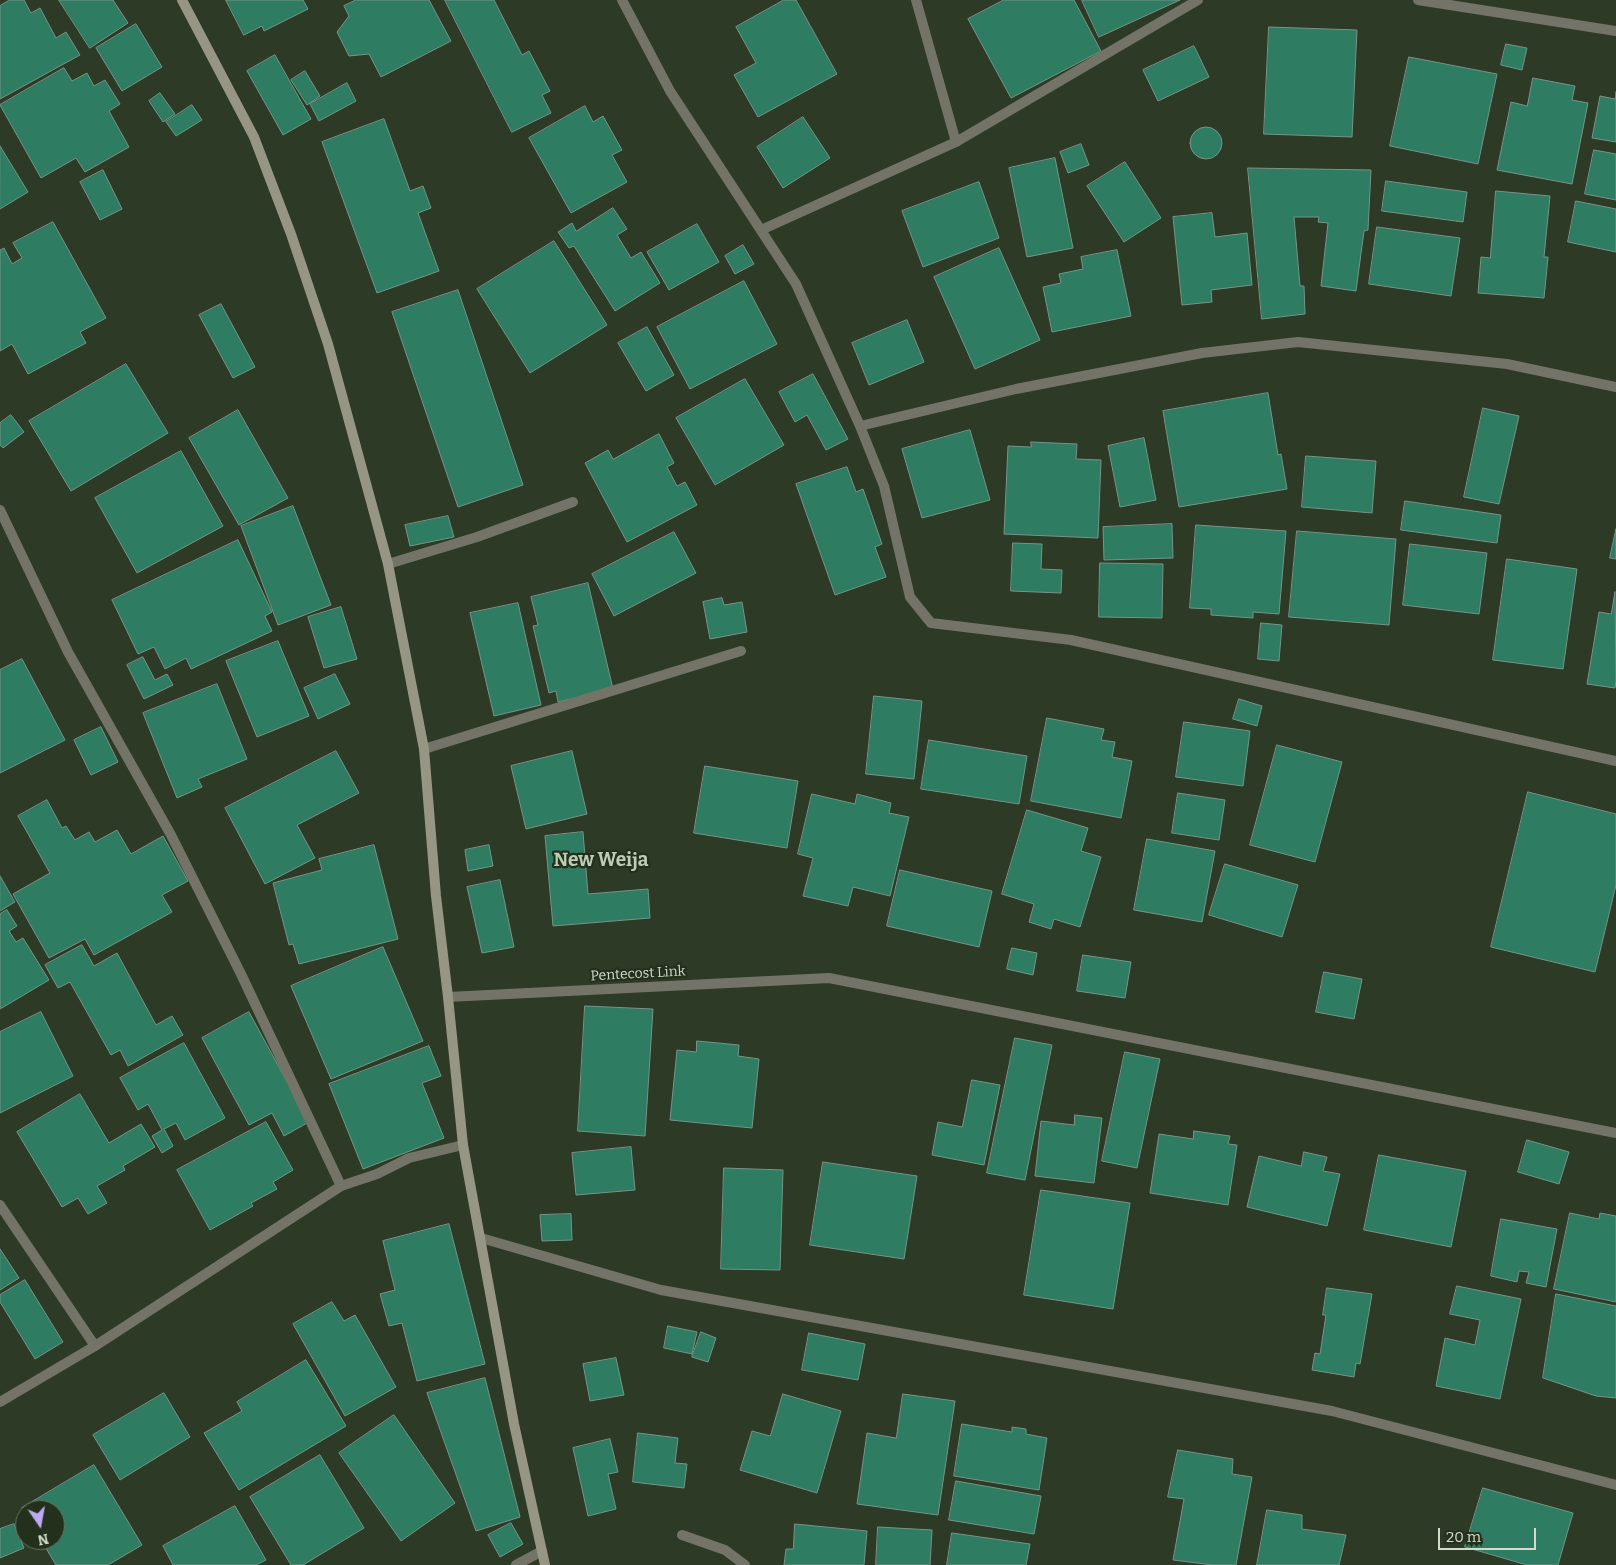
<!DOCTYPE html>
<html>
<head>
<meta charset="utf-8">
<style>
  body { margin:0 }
  #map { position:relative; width:1616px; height:1565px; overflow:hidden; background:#2d3a26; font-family:Bitter,serif }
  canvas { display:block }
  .north { position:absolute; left:15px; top:1500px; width:50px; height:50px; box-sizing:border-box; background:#23301c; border:1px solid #697463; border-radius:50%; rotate:168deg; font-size:14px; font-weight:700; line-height:20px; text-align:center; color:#d2dbce }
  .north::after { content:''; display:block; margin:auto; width:18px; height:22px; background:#bea9f5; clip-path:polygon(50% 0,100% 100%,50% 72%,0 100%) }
  .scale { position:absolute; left:1438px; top:1528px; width:98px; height:22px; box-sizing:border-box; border:2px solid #d2dbce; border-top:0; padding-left:6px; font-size:15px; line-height:18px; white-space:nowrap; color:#d2dbce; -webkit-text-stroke:4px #23301c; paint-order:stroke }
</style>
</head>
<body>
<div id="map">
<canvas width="1616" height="1565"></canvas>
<div class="north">N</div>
<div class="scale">20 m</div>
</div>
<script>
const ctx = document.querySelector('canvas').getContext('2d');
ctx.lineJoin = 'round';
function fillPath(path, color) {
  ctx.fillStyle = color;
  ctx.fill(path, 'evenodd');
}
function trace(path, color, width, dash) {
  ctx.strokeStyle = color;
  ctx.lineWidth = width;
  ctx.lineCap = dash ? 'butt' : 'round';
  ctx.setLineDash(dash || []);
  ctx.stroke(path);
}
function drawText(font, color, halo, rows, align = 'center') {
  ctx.font = font + ' Bitter,serif';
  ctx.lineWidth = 4.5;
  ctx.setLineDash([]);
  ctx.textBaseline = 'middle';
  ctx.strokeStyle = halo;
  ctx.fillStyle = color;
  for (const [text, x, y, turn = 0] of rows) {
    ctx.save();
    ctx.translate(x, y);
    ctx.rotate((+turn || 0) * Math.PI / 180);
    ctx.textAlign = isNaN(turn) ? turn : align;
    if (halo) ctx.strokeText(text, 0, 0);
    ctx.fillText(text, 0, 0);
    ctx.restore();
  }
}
const building = new Path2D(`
  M10 0H24L31 13 40 8 56 38 66 32 80 55 0 99V6Z
  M59 0H113L128 23 90 48Z
  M226 0H303L308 9 264 31 262 26 244 35Z
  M356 0H429L451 41 381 77 369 54 349 56 337 32 349 16 344 6Z
  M445 0H494L522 55 529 51 550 91 542 95 551 113 512 132Z
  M784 0H796L837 74 758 117 734 75 756 63 736 27Z
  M1004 0H1074L1101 51 1011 98 968 19Z
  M1082 0H1180L1099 37Z
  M136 24 162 67 122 91 96 48Z
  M1269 27 1357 30 1352 137 1264 134Z
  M1506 44 1527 48 1522 70 1501 65Z
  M1194 46 1209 77 1158 101 1143 70Z
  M275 55 311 119 283 135 247 71Z
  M1409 57 1497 74 1478 164 1390 146Z
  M64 68 72 81 87 73 94 86 105 80 120 104 109 111 129 147 85 172 76 158 41 178 0 105Z
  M305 71 320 96 307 105 291 80Z
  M1533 78 1575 86 1572 100 1588 103 1572 184 1497 170 1511 102 1527 106Z
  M347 83 356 101 319 121 310 104Z
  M1616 92V142L1592 138 1600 96 1615 99Z
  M160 93 175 114 163 122 149 101Z
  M192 105 202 120 176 136 166 122Z
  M585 106 593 122 603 116 622 150 612 155 627 182 571 213 529 138Z
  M803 117 830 158 783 188 757 147Z
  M384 119 410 191 423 186 431 208 418 213 439 271 377 293 322 142Z
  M1190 143a16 16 0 1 1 32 0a16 16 0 1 1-32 0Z
  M1081 144 1089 165 1068 173 1060 152Z
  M0 146 28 192 0 209Z
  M1594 150 1616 154V200L1585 194Z
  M1055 158 1073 248 1027 257 1009 168Z
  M1125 162 1161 218 1124 242 1087 186Z
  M1248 168 1371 170 1368 230 1364 231 1356 291 1321 286 1328 223 1318 222 1319 217H1294L1300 286H1304L1305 314 1262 319Z
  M103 170 122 209 100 220 80 182Z
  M1386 181 1467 192 1463 222 1382 211Z
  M979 182 999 238 923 267 902 211Z
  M1496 191 1550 196 1544 257H1548L1544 298 1478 293 1481 257 1490 258Z
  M1576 201 1616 209V252L1568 242Z
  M613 208 627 229 617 235 631 258 641 252 660 283 615 311 574 246 569 248 558 232 572 223 576 231Z
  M1212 213 1215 237 1247 233 1252 285 1211 290 1212 302 1182 305 1173 217Z
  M53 222 106 318 80 332 86 343 28 374 12 344 0 351V250L4 248 12 264 22 258 13 243Z
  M697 224 719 262 669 290 647 252Z
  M1377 227 1460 238 1451 296 1369 284Z
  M554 241 607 325 530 373 477 289Z
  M743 245 754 264 735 274 725 256Z
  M999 248 1040 340 975 369 934 277Z
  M1117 250 1131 316 1052 332 1043 287 1061 283 1059 274 1083 269 1081 257Z
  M744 281 777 344 690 389 657 327Z
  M458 290 523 485 458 507 392 312Z
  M221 304 255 367 233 378 199 315Z
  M907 320 924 362 869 385 852 343Z
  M647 327 674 375 646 391 618 343Z
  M126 364 168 433 71 491 29 421Z
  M813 374 848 439 826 450 807 415 795 422 779 392Z
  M745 379 784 445 715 485 676 418Z
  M1268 393 1278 455 1281 454 1287 489 1179 507 1163 411Z
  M1483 408 1519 416 1499 504 1464 497Z
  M238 410 288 498 239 525 189 438Z
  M11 415 24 432 3 448 0 445V423Z
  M970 430 990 500 922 518 902 449Z
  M659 434 674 463 667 467 677 486 685 482 697 505 627 542 585 463 608 450 613 459Z
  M1144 438 1156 500 1120 507 1108 446Z
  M1031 442 1077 444 1076 459 1101 460 1098 538 1004 534 1008 446 1031 447Z
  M181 451 223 526 137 573 95 498Z
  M1306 456 1376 461 1372 513 1302 507Z
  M847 467 856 492 863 489 882 544 875 547 886 577 835 595 796 484Z
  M1405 501 1501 515 1497 543 1401 530Z
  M293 506 331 605 278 625 241 526Z
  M448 516 454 537 410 546 405 525Z
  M1172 524 1173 558 1104 560 1103 527Z
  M1196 525 1286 531 1279 614 1253 612V618L1211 615V609L1190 608Z
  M1616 529V559L1610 558Z
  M1297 531 1396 539 1389 625 1289 617Z
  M674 532 696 573 614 616 592 574Z
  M238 540 272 612 265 616 272 631 191 669 186 658 165 669 154 647 138 654 112 600Z
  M1013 543 1042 544 1041 569 1062 570 1061 593 1011 591Z
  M1410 544 1487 553 1479 614 1403 605Z
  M1507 559 1577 569 1563 669 1493 660Z
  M1100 563 1163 564 1162 618 1099 617Z
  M588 583 613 689 558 702 556 691 549 693 533 626 538 625 531 597Z
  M1615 592 1616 681 1615 688 1587 684 1599 612 1611 614Z
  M722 598 724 605 742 602 747 632 710 639 703 602Z
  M518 603 541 705 494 716 470 613Z
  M341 607 357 659 324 668 308 617Z
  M1261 623 1282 625 1279 661 1258 659Z
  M278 641 309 716 257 737 226 661Z
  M143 657 155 680 167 674 173 685 144 699 127 665Z
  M22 659 65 740 0 773V670Z
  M335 674 350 704 318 719 304 688Z
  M217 684 247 759 198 779 202 787 177 798 143 713Z
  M874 696 922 701 914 779 866 774Z
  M1239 699 1262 706 1257 726 1233 719Z
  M1047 718 1104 729 1101 740 1115 742 1112 757 1132 761 1121 818 1031 801Z
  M1184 722 1250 731 1243 786 1176 777Z
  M101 727 118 762 91 775 74 740Z
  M929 740 1027 756 1019 804 921 789Z
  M1277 745 1342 762 1315 862 1250 845Z
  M336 751 359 793 297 825 315 858 265 884 225 808Z
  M572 751 587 814 526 829 511 766Z
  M705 766 798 781 787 848 694 833Z
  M1528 792 1616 814V885L1595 972 1491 947Z
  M1178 793 1225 800 1219 840 1172 833Z
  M812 794 855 804 857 794 891 803 889 813 909 817 890 896 853 887 848 906 803 896 813 858 798 854Z
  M47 800 62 828 66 826 75 840 89 832 95 842 117 830 131 854 163 836 188 881 162 895 172 912 94 955 85 939 49 958 13 894 50 873 18 816Z
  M1027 810 1088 828 1081 851 1101 857 1080 927 1054 919 1051 929 1029 922 1034 904 1002 894Z
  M583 832 588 894 648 889 650 918 553 926 545 836Z
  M1147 839 1215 851 1202 922 1134 910Z
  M374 845 398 939 299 964 293 944 289 945 273 883 322 870 319 859Z
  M489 845 493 866 468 871 465 850Z
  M1225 864 1298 885 1282 937 1209 915Z
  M900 870 992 891 979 947 887 926Z
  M0 876 15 902 0 911Z
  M500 880 514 947 482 953 467 887Z
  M7 910 17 926 9 931 16 942 23 938 49 980 0 1009V914Z
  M82 945 94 966 117 953 156 1025 172 1016 183 1035 128 1066 120 1050 111 1055 70 982 58 988 45 965Z
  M383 947 423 1041 331 1079 291 986Z
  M1012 948 1037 953 1033 975 1007 969Z
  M1083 955 1131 962 1125 998 1077 991Z
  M1324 972 1362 979 1354 1019 1316 1012Z
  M585 1006 653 1009 645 1136 578 1131Z
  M41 1012 73 1076 0 1113V1032Z
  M249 1012 309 1122 284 1136 272 1113 249 1125 202 1038Z
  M1015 1038 1052 1045 1025 1180 987 1173Z
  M697 1041 739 1045 738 1056 759 1059 752 1128 670 1120 677 1050 696 1052Z
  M184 1043 225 1118 185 1140 176 1123 164 1129 173 1146 162 1153 152 1136 162 1130 148 1104 138 1110 120 1078Z
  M429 1046 441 1076 422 1083 444 1138 363 1169 329 1084Z
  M1125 1052 1160 1059 1137 1168 1102 1161Z
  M972 1080 1000 1085 984 1165 932 1155 938 1122 962 1127Z
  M80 1094 109 1143 141 1124 155 1147 123 1166 125 1170 97 1186 107 1203 88 1214 78 1198 62 1207 17 1132Z
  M1075 1115 1102 1118 1094 1183 1035 1176 1041 1121 1074 1125Z
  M266 1122 293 1170 273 1182 277 1189 251 1203 253 1206 210 1230 177 1170Z
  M1194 1131 1230 1136 1228 1144 1237 1145 1228 1205 1150 1193 1159 1134 1193 1139Z
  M1527 1140 1569 1152 1559 1184 1518 1172Z
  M631 1147 635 1190 576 1195 572 1153Z
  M1304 1152 1327 1157 1323 1171 1340 1174 1327 1226 1247 1207 1259 1156 1301 1166Z
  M1379 1155 1466 1171 1451 1247 1364 1230Z
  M823 1162 917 1176 904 1259 810 1245Z
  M724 1168 783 1170 780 1270 721 1269Z
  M1041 1190 1130 1203 1113 1309 1024 1295Z
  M1570 1213 1599 1219 1600 1213 1616 1216V1302L1554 1289Z
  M571 1214 572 1240 542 1241 540 1215Z
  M1501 1219 1557 1229 1546 1287 1526 1283 1529 1272 1519 1271 1517 1282 1491 1276Z
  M449 1224 485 1364 417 1381 402 1323 389 1326 380 1294 395 1290 383 1241Z
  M0 1249 19 1278 0 1290Z
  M25 1280 63 1342 35 1359 0 1302V1295Z
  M1457 1286 1521 1299 1500 1399 1436 1386 1445 1338 1475 1345 1480 1320 1450 1314Z
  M1327 1288 1372 1294 1360 1364 1356 1363 1354 1377 1312 1370 1315 1353 1320 1354 1326 1315H1323Z
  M1556 1294 1616 1306V1398L1596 1396 1543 1378Z
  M332 1302 344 1321 355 1315 396 1387 345 1416 293 1324Z
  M668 1326 697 1332 692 1354 664 1348Z
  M701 1332 716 1338 708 1362 692 1357Z
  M809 1333 865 1344 858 1380 802 1370Z
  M616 1358 624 1395 590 1401 583 1364Z
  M306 1360 346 1426 239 1490 204 1433 242 1411 237 1402Z
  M485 1378 520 1517 476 1531 427 1393Z
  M164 1393 190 1437 120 1480 93 1435Z
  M783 1394 841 1411 817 1493 740 1470 752 1431 770 1436Z
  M903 1394 955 1401 938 1515 857 1504 867 1433 896 1438Z
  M394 1415 455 1503 401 1541 339 1453Z
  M962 1424 1012 1432V1427L1026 1429V1434L1047 1438 1039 1490 954 1476Z
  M638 1433 678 1438 675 1463 687 1464 684 1488 633 1482Z
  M610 1439 618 1472 608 1474 616 1509 588 1516 573 1448Z
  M1178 1450 1233 1459 1232 1474 1252 1477 1236 1565H1213L1173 1560 1184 1499 1168 1497Z
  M320 1455 364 1528 303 1565H291L250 1497Z
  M94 1465 142 1545 108 1565H56L41 1540H55V1510H25V1513L22 1508Z
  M956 1481 1041 1496 1034 1534 949 1520Z
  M1483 1488 1573 1513 1558 1565H1527L1465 1547Z
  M235 1506 266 1560 256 1565H173L163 1546Z
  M1267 1510 1302 1515V1529L1346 1535 1339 1565H1257Z
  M511 1523 523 1544 500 1557 488 1535Z
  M14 1524 24 1548 0 1558V1529Z
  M795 1524 867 1531 864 1565H784L786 1549H793Z
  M878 1527 932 1530 930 1565H876Z
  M952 1533 1030 1544 1026 1565H947Z`);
fillPath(building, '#2e7c61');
trace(building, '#779488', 1);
trace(new Path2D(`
  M916 0 956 142
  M388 564 477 537 573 502
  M424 749 741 651
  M682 1535 725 1550 745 1565`), '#747368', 10);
trace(new Path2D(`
  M622 0 670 91 796 284 860 426 884 486 910 597 931 623 1071 640 1616 761
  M1418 0 1616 31
  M761 230 956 142 1198 0
  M860 426 1016 389 1202 353 1298 342 1507 364 1616 387
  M0 510 68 652 171 835 241 974 341 1186
  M448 997 829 978 1616 1133
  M0 1205 95 1346
  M481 1238 661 1290 1332 1411 1616 1485
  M0 1402 95 1346 341 1186 377 1174 409 1158 463 1145
  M516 1565 542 1551`), '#747368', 10);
trace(new Path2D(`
  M182 0 254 137 291 234 328 344 388 564 424 749 436 896 448 997 463 1145 514 1424 545 1565`), '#979684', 10);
drawText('14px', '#d2dbce', '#23301c', [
  ["Pentecost Link",638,974,-3]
]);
drawText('bold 19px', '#bdcdb5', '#23301c', [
  ["New Weija",601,861]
]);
</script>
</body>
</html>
